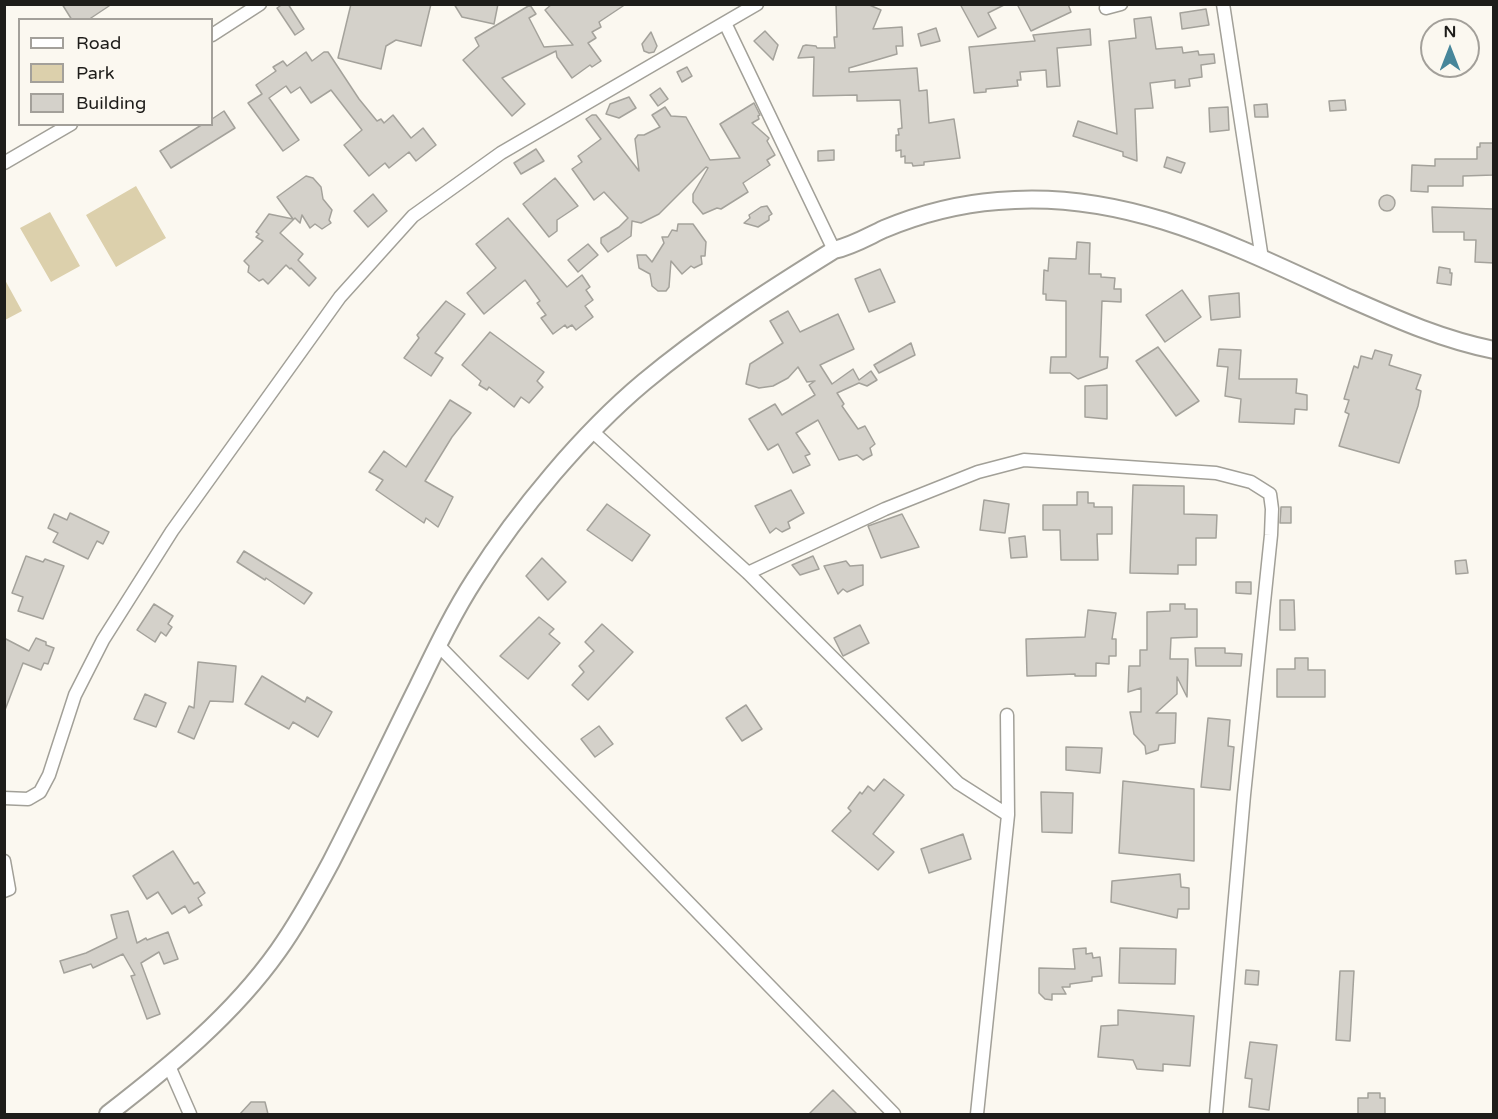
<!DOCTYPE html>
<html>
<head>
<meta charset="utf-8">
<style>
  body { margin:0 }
  #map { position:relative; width:1498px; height:1119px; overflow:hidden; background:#fbf8f0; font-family:"Varela Round",sans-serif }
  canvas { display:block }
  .frame { position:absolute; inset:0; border:6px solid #1e1d1a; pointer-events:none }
  .legend { position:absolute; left:18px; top:18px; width:195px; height:108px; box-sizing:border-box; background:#fbf8f0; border:2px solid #a3a09a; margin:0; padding:8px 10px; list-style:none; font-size:18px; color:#1e1d1a }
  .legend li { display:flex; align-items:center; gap:12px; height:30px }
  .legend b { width:30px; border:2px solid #a3a09a }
  .north { position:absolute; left:1420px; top:18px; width:60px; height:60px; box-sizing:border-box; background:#fbf8f0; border:2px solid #a3a09a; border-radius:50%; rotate:0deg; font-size:16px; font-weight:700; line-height:24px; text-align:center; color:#1e1d1a }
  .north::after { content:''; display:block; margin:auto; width:21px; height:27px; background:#47869a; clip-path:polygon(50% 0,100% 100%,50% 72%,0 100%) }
</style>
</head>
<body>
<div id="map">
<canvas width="1498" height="1119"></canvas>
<div class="frame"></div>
<ul class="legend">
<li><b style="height:8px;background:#fff"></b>Road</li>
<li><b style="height:16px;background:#dcd0ac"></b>Park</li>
<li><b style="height:16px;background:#d4d1ca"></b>Building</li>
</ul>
<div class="north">N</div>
</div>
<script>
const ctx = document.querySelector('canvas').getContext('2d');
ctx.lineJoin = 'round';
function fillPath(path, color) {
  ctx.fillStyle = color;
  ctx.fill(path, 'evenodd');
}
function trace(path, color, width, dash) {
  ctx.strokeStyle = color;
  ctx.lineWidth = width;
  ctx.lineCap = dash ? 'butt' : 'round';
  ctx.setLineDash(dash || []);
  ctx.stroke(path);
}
fillPath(new Path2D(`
  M136 186 166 238 116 267 86 215Z
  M50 212 80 266 51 282 20 228Z
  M5 280 22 311 5 320H4Z`), '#dcd0ac');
const building = new Path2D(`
  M62 4H112L88 20H72Z
  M283 4H288L304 29 295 35 277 8Z
  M351 4H431L421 46 396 40 386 46 381 69 338 58Z
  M454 4H498L494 24 462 17Z
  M552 4H626L599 22 601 27 592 32 596 38 588 43 601 61 592 67 590 65 572 78 557 57 556 51 502 78 525 104 512 116 463 60 479 46 475 38 530 5 536 14 529 18 544 47 573 45 545 10Z
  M836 4H867L881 10 873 29 902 27 903 46H896L897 54 849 68V72L917 68 919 91 927 90 929 123 954 119 960 158 924 162V165L913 166 912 163H905V156L901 157V150L896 151V135H899L898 129 902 128 900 100 857 101V95L813 96 814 57 798 58 803 46 806 45 816 46 817 48H835L834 37H837Z
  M960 4H1006L988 13 996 28 978 37Z
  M1017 4H1068L1071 12 1031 31Z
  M1206 9 1209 25 1182 29 1180 13Z
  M1151 17 1156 49 1182 47 1183 53 1198 51 1199 55 1214 54 1215 63 1201 65 1202 77 1189 79 1190 86 1175 88V80L1150 83 1153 108 1135 109 1137 161 1123 156V152L1073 136 1078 121 1117 134 1109 41 1136 38 1134 19Z
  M936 28 940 41 921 46 918 34Z
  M1090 29 1091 45 1057 48 1060 86 1047 87 1046 70 1020 72 1021 80H1017L1018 86 986 89V92L974 93 969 47 1035 41 1033 35Z
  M765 31 778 45 773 60 754 41Z
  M651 32 657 46 654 52 649 53 644 51 642 44Z
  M306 52 312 61 324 52H328L359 99 377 121 381 119 384 123 393 115 411 138 423 128 436 145 416 161 409 152 389 168 385 163 369 176 344 145 362 130 331 90 311 103 300 87 291 93 286 86 269 98 299 140 283 151 248 103 262 94 256 85 276 71 273 67 283 61 287 66Z
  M687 67 692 76 682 82 677 72Z
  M660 88 668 99 658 106 650 95Z
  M629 97 636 108 619 118 606 114 610 104Z
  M1345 100 1346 110 1330 111 1329 101Z
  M754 103 760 115 758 116 759 119 752 123 769 138 767 141 775 155 767 160 770 165 743 183 748 192 721 209 717 208 703 214 693 202V194L708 168 706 167 659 214 641 223 632 221 631 236 608 252 601 243V238L619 227 628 218 604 192 594 200 572 169 582 162 578 156 601 139 586 119 592 115H596L639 171 635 139 638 135H644L660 127 652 115 665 107 671 116 686 117 710 160 740 158 720 124Z
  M1267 104 1268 117H1255L1254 105Z
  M1228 107 1229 130 1210 132 1209 108Z
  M224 111 235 128 171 168 160 151 203 124H212V119Z
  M1480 143H1494V175L1463 176V186H1428V192L1411 191 1412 165 1435 166V159H1477V147H1480Z
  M536 149 544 161 521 174 514 163Z
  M834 150V160L818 161V151Z
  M1167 157 1185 163 1181 173 1164 167Z
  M306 176 313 178 321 187 323 199 332 210 329 220 331 223 322 229 315 224 310 228 302 215 300 223 295 218 280 233 303 254 298 260 316 278 309 286 291 268 290 269 286 265 268 284 263 279 259 281 248 272 249 266 244 261 263 241 256 237 259 234 256 232 269 214 293 219 277 197Z
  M555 178 578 206 557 220V231L549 237 523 204Z
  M373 194 387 211 368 227 354 211Z
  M1379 203a8 8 0 1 1 16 0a8 8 0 1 1-16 0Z
  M767 206 772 214 769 216V220L758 227 744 223 750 218 749 215 761 207Z
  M1432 207 1494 209V263L1475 262 1476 240H1464V232H1433Z
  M508 218 567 287 582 275 590 287 586 290 593 300 585 306 593 317 576 330 572 325 567 328 565 325 553 334 541 318 546 315 537 303 540 301 525 280 484 314 467 293 496 268 476 244Z
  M678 224H693L706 242 705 256H701L702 264 694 268 691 266 682 274 671 261 669 287 666 291H658L652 286 650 274 639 268 637 255H646L652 262 664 243 662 237H668L672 230 677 231Z
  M1077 242 1090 243 1089 274H1101V277L1115 278 1114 289H1121V302L1102 301 1100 357H1108L1107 368 1078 379 1070 373H1050L1051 357H1066V301L1046 300V294H1043L1044 270 1048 271 1049 258 1076 259Z
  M588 244 598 255 578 272 568 260Z
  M1439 267 1450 269V273H1452L1451 285 1437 283Z
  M880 269 895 302 869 312 855 279Z
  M1182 290 1201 317 1165 342 1146 315Z
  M1239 293 1240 317 1211 320 1209 296Z
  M446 301 465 314 435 353 443 358 431 376 404 358 419 338 417 335Z
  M788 311 800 332 838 314 854 349 820 365 832 384 853 369 859 380 871 371 877 380 867 386 859 383 837 393 844 404 842 406 858 429 865 426 875 444 870 448 872 455 863 460 857 455 839 460 818 420 796 433 810 454 805 456 810 465 793 473 778 444 768 450 749 419 775 404 782 415 815 395 809 385 815 381 807 382 798 367 788 378 773 386 759 388 746 384 750 364 783 343 770 321Z
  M490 332 544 372 537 381 543 387 529 403 521 397 514 407 489 387 487 390 479 385 481 381 462 365Z
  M911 343 915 355 879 373 874 365Z
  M1158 347 1199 401 1176 416 1136 361Z
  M1219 349 1241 350 1239 379H1297L1296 393 1307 395V410L1295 409 1294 424 1239 422 1241 399 1225 396 1228 367 1217 366Z
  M1375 350 1392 355 1389 365 1421 375 1416 389 1421 391 1418 406 1399 463 1339 446 1349 414 1345 412 1349 400 1344 399 1354 366 1358 368 1361 356 1372 359Z
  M1107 385V419L1085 417V386Z
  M450 400 471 413 452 437 425 481 453 497 438 527 426 518 424 523 376 490 383 480 369 472 384 451 406 467Z
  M1133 485 1184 486V514L1217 515 1216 538H1196V565H1178V574L1130 573Z
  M791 490 804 513 788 522 790 528 782 532 776 528 770 533 755 506Z
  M1077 492H1088V503H1094V507H1112V534H1097L1098 560H1061L1060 530H1043V505H1077Z
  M984 500 1009 504 1005 533 980 530Z
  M607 504 650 535 632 561 587 530Z
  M1281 507H1291V523H1280Z
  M70 513 109 532 103 544 97 541 88 559 53 542 58 533 48 528 54 514 67 520Z
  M902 514 919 547 881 558 868 526Z
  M1025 536 1027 557 1011 558 1009 538Z
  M244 551 312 593 304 604 266 578 265 580 237 562Z
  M26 556 43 562 45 559 64 566 43 619 18 611 23 597 12 593Z
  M813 556 819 569 800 575 792 565Z
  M542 558 566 582 548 600 526 576Z
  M1466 560 1468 573 1456 574 1455 561Z
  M846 561 850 566 863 565V585L847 592 843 589 838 594 824 566Z
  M1236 582H1251V594L1236 593Z
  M1280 600H1294L1295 630H1280Z
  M154 604 173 616 168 624 172 627 166 636 161 632 155 642 137 630Z
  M1170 604H1185V609H1197V637L1171 638 1170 659H1188L1187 697 1177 677V694L1156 713H1176L1175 743 1159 745 1158 750 1146 754 1145 746 1134 734 1130 712H1141V688L1128 692 1129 666H1140V650H1147V612L1170 611Z
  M1088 610 1116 613 1112 639H1116V656H1109V664L1096 663V676H1075V674L1027 676 1026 639 1085 637Z
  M539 617 554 629 549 634 560 643 528 679 500 656Z
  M602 624 633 652 588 700 572 685 584 672 579 666 594 651 585 642Z
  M860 625 869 643 843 656 834 638Z
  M4 638 29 651 36 638 46 642V645L54 648 48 664 44 663 41 670 23 663 5 710Z
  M1195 648H1225V653L1242 654 1241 666H1196Z
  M1295 658H1308V670H1325V697H1277V669H1295Z
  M198 662 236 666 233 702 210 701 194 739 178 732 189 706 194 708Z
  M262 676 305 702 307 697 332 712 318 737 293 722 289 729 245 704Z
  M145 694 166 703 156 727 134 719Z
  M746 705 762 729 742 741 726 718Z
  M1208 718 1230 720 1228 746 1234 747 1230 790 1201 787Z
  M599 726 613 744 595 757 581 739Z
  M1066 747 1102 748 1100 773 1066 770Z
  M884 779 904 795 873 834 894 852 878 870 832 831 851 811 848 808 860 792 862 794 868 786 874 791Z
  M1123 781 1194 789V861L1119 853Z
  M1041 792 1073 793 1072 833 1042 832Z
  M963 834 971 859 929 873 921 849Z
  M173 851 194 884 198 882 205 893 198 898 202 905 189 913 185 906 172 914 158 892 147 899 133 876Z
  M1180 874 1181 887 1189 888V909H1178L1177 918 1111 902 1112 881Z
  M128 911 137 943 146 938 147 940 168 932 178 959 164 964 159 952 141 963 160 1014 147 1019 131 976 135 975 123 954 93 968 91 964 64 973 60 961 86 953 117 938 111 915Z
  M1086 948V954L1092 953 1093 958 1100 957 1102 976 1092 977V981L1070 984V987H1062L1066 994H1052V1000L1045 999 1039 993V968L1075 969 1073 949Z
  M1120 948 1176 949 1175 984 1119 983Z
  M1246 970 1259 971 1258 985 1245 984Z
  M1340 971H1354L1350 1041 1336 1040Z
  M1118 1010 1194 1016 1190 1066 1163 1064V1071L1137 1069 1133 1060 1098 1057 1101 1026 1118 1025Z
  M1250 1042 1277 1045 1269 1110 1249 1107 1252 1079 1245 1078Z
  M833 1090 857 1114H809Z
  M1368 1093H1380V1098H1385V1114H1358V1098H1368Z
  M251 1102H265L268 1114H240Z`);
fillPath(building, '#d4d1ca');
trace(building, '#a4a29b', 1.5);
const street = new Path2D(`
  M1223 4 1262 259
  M1106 8 1121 4
  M725 23 834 250
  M212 35 260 4
  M4 163 71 124
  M593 432 748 573 958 783 1008 815
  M748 573 885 509 978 472 1024 460 1216 473 1251 482 1270 494 1272 509 1271 535 1244 795 1216 1114
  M438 645 894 1114
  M4 798 28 799 40 792 49 775 75 695 103 640 172 531 340 297 413 216 501 153 757 4
  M4 861 9 889 4 891
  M169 1066 190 1114
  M977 1114 1008 815 1007 715`);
const secondary = new Path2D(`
  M108 1114C170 1066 232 1016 278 951 298 923 315 892 331 862 361 804 389 744 418 686 436 649 453 613 475 579 518 511 583 433 644 382 704 332 768 291 834 250 852 246 867 237 884 229 920 214 959 204 998 201 1124 189 1233 245 1344 296 1394 318 1440 339 1494 350`);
trace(street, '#a2a098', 15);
trace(secondary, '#a2a098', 20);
trace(street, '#fff', 12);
trace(secondary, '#fff', 16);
</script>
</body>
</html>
